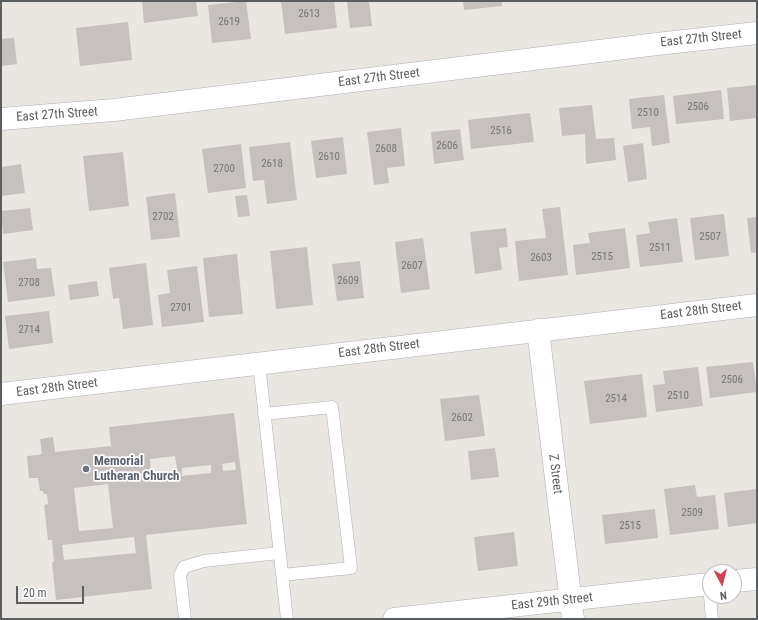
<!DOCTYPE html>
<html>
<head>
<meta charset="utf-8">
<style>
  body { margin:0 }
  #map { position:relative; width:758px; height:620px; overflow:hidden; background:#eae6e1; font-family:"Roboto Condensed",sans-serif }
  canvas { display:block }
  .frame { position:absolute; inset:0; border:2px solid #5a5e60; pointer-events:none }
  .north { position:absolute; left:702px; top:564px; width:40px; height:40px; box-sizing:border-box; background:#fff; border:1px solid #bdbfbf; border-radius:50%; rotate:173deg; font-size:11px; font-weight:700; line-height:16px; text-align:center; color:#5a5e60 }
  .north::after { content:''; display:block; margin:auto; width:14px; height:18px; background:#d14054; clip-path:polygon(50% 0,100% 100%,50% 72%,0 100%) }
  .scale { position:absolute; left:16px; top:586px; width:68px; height:18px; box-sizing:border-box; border:2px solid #5a5e60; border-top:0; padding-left:5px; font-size:12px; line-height:14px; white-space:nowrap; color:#5a5e60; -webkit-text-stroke:3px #fff; paint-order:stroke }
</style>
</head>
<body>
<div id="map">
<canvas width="758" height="620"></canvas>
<div class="frame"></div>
<div class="north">N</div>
<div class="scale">20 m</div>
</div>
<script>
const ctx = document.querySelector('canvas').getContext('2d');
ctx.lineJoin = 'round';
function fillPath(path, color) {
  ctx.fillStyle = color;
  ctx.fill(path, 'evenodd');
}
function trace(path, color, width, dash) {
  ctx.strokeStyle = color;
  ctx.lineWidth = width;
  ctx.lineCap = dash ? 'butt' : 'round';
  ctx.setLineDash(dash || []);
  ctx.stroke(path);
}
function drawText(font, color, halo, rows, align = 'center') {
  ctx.font = font + ' "Roboto Condensed",sans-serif';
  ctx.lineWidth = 3.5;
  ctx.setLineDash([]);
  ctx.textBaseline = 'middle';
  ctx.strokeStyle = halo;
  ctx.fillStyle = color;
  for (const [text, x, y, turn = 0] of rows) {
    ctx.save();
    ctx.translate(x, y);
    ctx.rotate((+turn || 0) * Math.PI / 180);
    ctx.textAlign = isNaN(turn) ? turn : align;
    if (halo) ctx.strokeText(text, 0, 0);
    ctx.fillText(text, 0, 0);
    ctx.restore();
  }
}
fillPath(new Path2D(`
  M142 1H196L198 16 144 23Z
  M246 1 251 39 212 43 208 5Z
  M281 1H334L337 28 285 34Z
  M347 1H369L372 26 350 28Z
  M463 1H502V6L464 10Z
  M128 22 132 60 80 66 76 28Z
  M14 38 17 64 1 66V39Z
  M757 85V118L730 121 727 88Z
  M721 90 724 119 676 124 673 96Z
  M664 95 670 143 652 146 650 127 632 129 629 99Z
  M592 105 596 139 614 138 616 160 586 164 585 134 562 136 559 108Z
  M530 113 534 142 471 149 468 120Z
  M401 128 405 166 387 168 389 183 374 185 367 132Z
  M460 129 464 160 434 164 431 132Z
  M343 137 347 174 316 178 311 141Z
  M290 142 297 200 267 204 264 180 253 181 249 147Z
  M643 143 647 179 628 182 623 146Z
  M241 144 246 188 208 193 202 149Z
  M123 152 129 206 89 211 83 156Z
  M21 164 25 193 1 196V167Z
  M175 193 180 237 151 240 146 197Z
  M247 195 250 216 238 217 235 196Z
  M560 207 568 275 519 281 515 241 546 238 542 209Z
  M30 208 33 230 3 234 1 211Z
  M724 214 729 256 695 260 690 218Z
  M757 217V252L751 253 747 218Z
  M677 218 683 262 640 267 636 235 650 233 648 222Z
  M506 228 508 247 499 248 502 270 475 274 470 232Z
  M625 228 630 268 576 275 573 245 590 243 588 233Z
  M423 238 430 289 401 293 395 242Z
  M307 247 313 305 276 309 270 251Z
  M237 254 243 314 209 317 203 258Z
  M36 258 37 269 51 268 55 296 8 302 3 262Z
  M360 261 364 298 337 301 332 264Z
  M146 263 153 325 123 329 119 298 113 299 109 268Z
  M197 266 204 322 162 327 158 295 170 293 167 270Z
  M97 281 99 296 70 300 68 285Z
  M49 311 53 343 9 349 5 316Z
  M753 362 757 392 710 398 706 367Z
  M698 367 703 406 656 412 653 385 665 384 663 371Z
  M642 374 647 417 590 424 584 381Z
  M479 395 485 436 445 441 440 399Z
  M234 413 247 524 146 535 152 589 56 600 52 562H54L52 540H48L44 505 48 504 47 494H44L43 491H40L38 478H29L27 456 40 455 39 454H42L40 439 53 437 55 452 111 446 109 427ZM175 456 178 476 152 479 150 459ZM235 462 236 470 223 471 222 464ZM211 465V473L182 476V468ZM108 484 113 528 79 531 74 488ZM134 537 136 553 64 560 62 545Z
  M495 448 499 477 471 480 468 451Z
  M695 485 697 497 715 495 719 529 670 535 664 489Z
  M757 489V523L728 527 724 493Z
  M655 509 658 538 605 544 602 515Z
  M514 532 518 566 478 571 474 537Z`), '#c6c1be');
const lane = new Path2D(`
  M259 363 287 619
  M264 414 332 407 351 568 282 575
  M709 584 712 619
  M185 619 180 575 184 567 204 561 279 553`);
const street = new Path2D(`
  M1 119 114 110 657 44 757 33
  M538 330 573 619
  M1 394 757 305
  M734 581 757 579
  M394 619 710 584`);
trace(lane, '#acb0b2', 13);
trace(street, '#acb0b2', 23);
trace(lane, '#fff', 12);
trace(street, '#fff', 22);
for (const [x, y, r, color] of [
  [86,469,4,"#6b7280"]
]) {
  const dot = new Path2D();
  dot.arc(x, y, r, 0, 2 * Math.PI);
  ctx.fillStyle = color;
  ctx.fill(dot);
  trace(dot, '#fff', 1.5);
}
drawText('11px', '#757778', null, [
  ["2613",309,14],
  ["2619",229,22],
  ["2506",698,107],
  ["2510",648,113],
  ["2516",501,131],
  ["2606",447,146],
  ["2608",386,149],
  ["2610",329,157],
  ["2618",272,164],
  ["2700",224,169],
  ["2702",163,217],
  ["2507",710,237],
  ["2511",660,248],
  ["2515",602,257],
  ["2603",541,258],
  ["2607",412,266],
  ["2609",348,281],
  ["2708",29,283],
  ["2701",181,308],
  ["2714",29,330],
  ["2506",732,380],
  ["2510",678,396],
  ["2514",616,399],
  ["2602",462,418],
  ["2509",692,513],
  ["2515",630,526]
]);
drawText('13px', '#5a5e60', '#fff', [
  ["East 27th Street",701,39,-6],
  ["East 27th Street",379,78,-7],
  ["East 27th Street",57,115,-4],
  ["East 28th Street",701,311,-7],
  ["East 28th Street",379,349,-7],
  ["East 28th Street",57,388,-7],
  ["Z Street",555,474,83],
  ["East 29th Street",552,602,-6]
]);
drawText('bold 13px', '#5b616d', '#fff', [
  ["Memorial",94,462],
  ["Lutheran Church",94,477]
], 'left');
</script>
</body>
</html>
